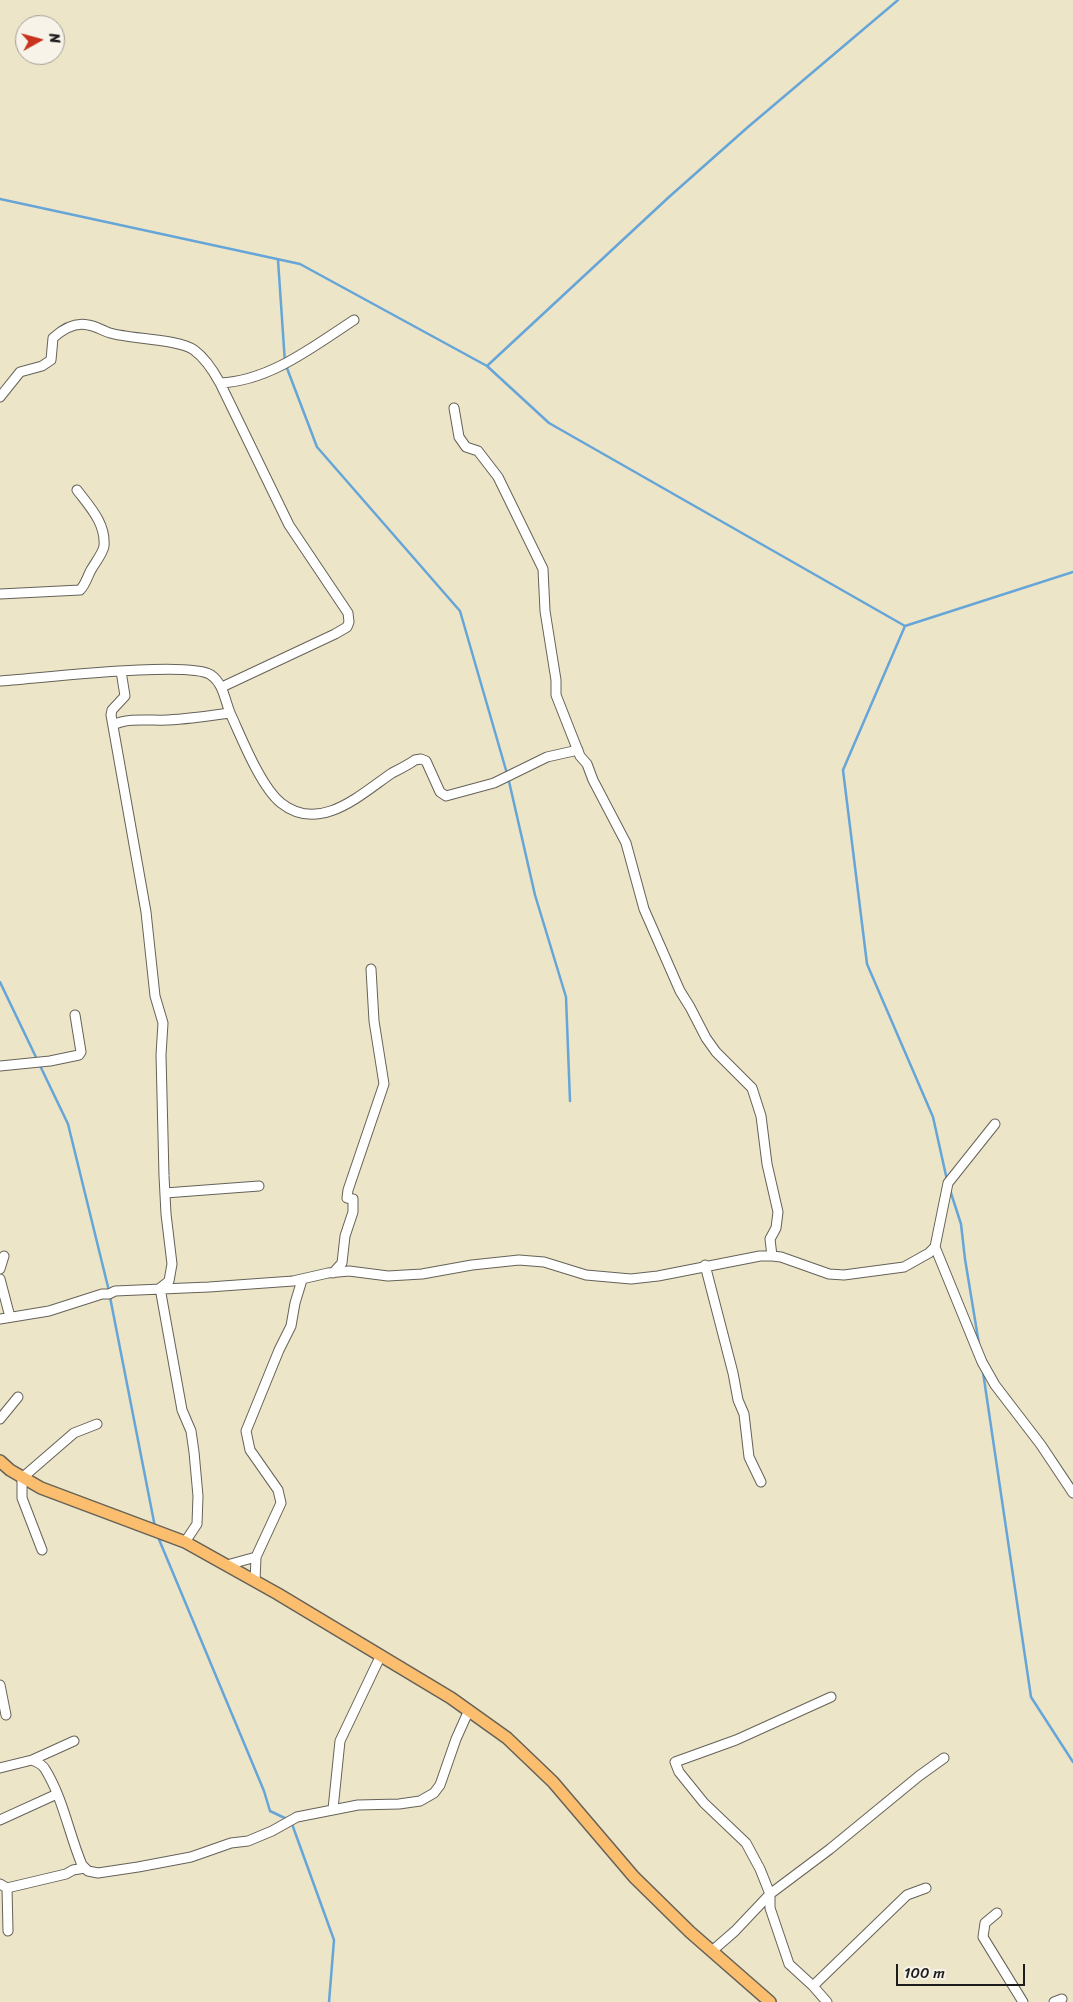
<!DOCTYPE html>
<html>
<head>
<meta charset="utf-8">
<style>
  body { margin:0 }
  #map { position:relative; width:1073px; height:2002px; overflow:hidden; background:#ede5c8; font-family:Sriracha,sans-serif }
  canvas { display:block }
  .north { position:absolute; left:15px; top:15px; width:50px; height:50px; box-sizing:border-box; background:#f7f3e8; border:1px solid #9f9d96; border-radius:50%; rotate:83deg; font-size:14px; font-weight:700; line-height:20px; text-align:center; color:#1c1c1c }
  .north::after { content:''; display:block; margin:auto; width:18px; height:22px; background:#c8321e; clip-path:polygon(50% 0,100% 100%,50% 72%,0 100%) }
  .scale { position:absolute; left:896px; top:1964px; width:129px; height:22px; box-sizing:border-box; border:2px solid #1c1c1c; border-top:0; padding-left:6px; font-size:15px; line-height:18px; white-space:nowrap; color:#1c1c1c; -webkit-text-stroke:4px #f7f3e8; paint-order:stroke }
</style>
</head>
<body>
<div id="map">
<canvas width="1073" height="2002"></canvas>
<div class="north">N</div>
<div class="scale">100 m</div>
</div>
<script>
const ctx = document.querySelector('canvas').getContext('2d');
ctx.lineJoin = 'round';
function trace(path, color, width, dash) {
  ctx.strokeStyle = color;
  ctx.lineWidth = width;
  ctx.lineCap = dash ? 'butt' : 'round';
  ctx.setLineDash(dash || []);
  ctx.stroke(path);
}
trace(new Path2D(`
  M0 199 300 264 487 366 549 423 905 626 1073 572
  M278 260 285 363 317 447 460 611 508 777 535 895 566 997 570 1101
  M487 366 669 197 748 127 898 0
  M905 626 843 770 867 964 933 1117 947 1180
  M0 982 68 1124 109 1291
  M950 1190 961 1224 965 1259 979 1344
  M110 1297 155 1527
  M983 1372 1031 1697 1073 1762
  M158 1537 264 1791 270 1811 289 1820
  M292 1824 334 1940 329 2002`), '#65a5d8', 2.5);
const minor = new Path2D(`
  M220 383 289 525 348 613 349 622 347 627 335 634 222 687
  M0 397 20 372 42 366 51 360 53 338C63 329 75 322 88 325 96 326 103 331 110 333 130 339 179 339 194 350 205 358 214 372 220 383 270 381 314 346 354 320
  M454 408 459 437 466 447 478 451 498 477 543 569 545 611 556 680V695L580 756 587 764 593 780 626 843 644 909 680 991 690 1007 706 1038 716 1052 752 1088 761 1116 767 1164 778 1212 776 1228 770 1239 772 1256
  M0 594 80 590C86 584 87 577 91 570 95 563 103 553 104 546 106 523 89 506 77 490
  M121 671 125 696 112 710 111 715 146 912 155 996 163 1023 161 1055 164 1176 166 1214 172 1264 169 1281 160 1288 182 1410 191 1431 194 1452 198 1496 197 1524 185 1542
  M0 681C34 679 190 660 211 675 224 684 225 702 231 715 242 739 261 787 281 803 320 834 361 794 392 773 400 769 408 765 415 760L421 759 426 761 440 792 446 796 494 783 547 757 578 750
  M113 725C129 717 151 721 168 720 189 719 209 716 230 713
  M0 1066 50 1061 79 1055 81 1052 75 1015
  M165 1193 259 1186
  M935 1247 982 1362 995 1385 1041 1445 1073 1493
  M705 1265 733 1373 738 1400 744 1414 749 1457 761 1482
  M0 1269 4 1256
  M333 1273 342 1263 345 1236 353 1212V1199L347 1198 348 1190 384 1084 374 1021 371 969
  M0 1279 10 1317
  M0 1319 49 1311 102 1294H109L115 1291 209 1287 293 1281 328 1273 349 1271 388 1276 422 1274 472 1265 519 1260 544 1262 586 1275 631 1279 658 1276 760 1256H772L781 1257 829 1274 844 1275 904 1267 929 1253 935 1247 948 1183 995 1124
  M0 1419 18 1397
  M42 1550 22 1498V1478L74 1433 97 1424
  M227 1565 256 1557
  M255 1581 256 1557 281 1503 278 1490 250 1450 246 1431 279 1350 291 1326 295 1303 302 1280
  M0 1685 6 1715
  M32 1760C37 1762 42 1764 45 1769 63 1798 69 1834 82 1865L88 1871 98 1873 138 1867 191 1857 231 1843 248 1841 272 1831 297 1817 358 1805 399 1804 420 1801 434 1793 440 1785 456 1739 469 1710
  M0 1768 32 1760 74 1741
  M333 1809 340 1741 381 1655
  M0 1820 57 1794
  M0 1884 7 1888 66 1874 73 1870 85 1868
  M7 1888 8 1931
  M997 1913 985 1923 983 1937 1023 2002
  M712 1951 735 1931 770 1894 830 1849 919 1776 944 1758
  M813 1986 907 1895 926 1888
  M827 2002 813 1986 789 1964 770 1908V1894L760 1869 746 1843 704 1803 679 1772 675 1762 736 1740 831 1697
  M1054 2002 1062 1999`);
const major = new Path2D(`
  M0 1461 10 1470 41 1488 185 1542 278 1594 451 1698 507 1738 553 1782 634 1877 690 1932 770 2002`);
trace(minor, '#656258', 11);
trace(major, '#656258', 14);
trace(minor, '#fff', 9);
trace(major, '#fbbd6e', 11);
</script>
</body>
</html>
